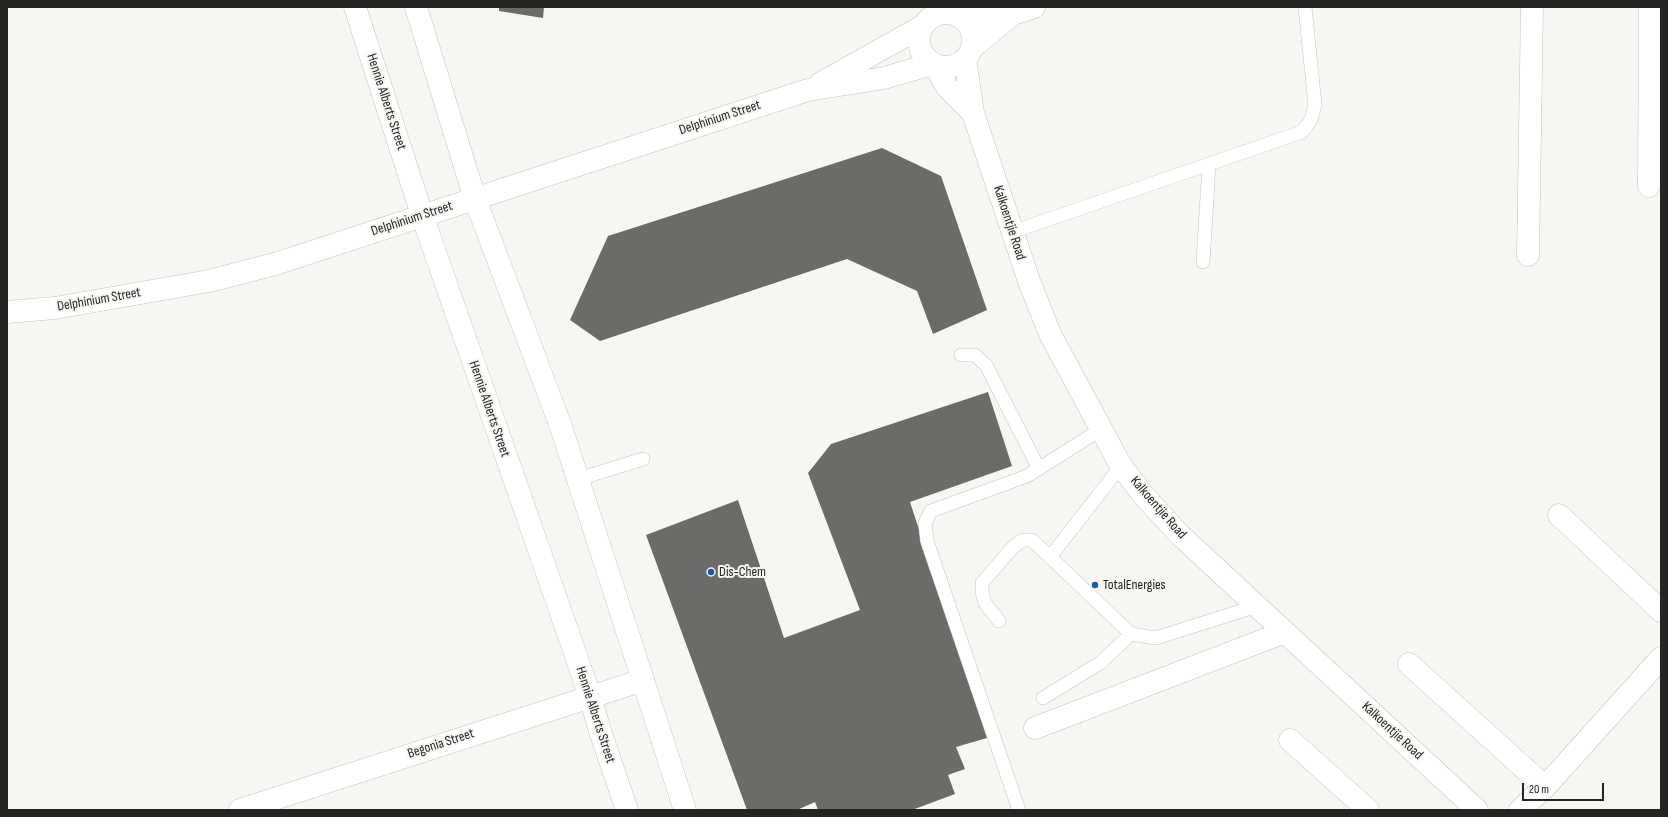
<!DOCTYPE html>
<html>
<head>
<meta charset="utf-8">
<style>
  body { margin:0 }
  #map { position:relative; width:1668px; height:817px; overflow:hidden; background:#f8f6f3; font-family:"Sofia Sans Condensed",sans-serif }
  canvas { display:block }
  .frame { position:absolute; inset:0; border:8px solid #252423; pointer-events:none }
  .scale { position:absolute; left:1522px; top:783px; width:82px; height:18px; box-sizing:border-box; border:2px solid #252423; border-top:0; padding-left:5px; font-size:12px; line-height:14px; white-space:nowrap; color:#252423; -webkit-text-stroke:3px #f8f6f3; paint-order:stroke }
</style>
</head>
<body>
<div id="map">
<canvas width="1668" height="817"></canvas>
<div class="frame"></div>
<div class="scale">20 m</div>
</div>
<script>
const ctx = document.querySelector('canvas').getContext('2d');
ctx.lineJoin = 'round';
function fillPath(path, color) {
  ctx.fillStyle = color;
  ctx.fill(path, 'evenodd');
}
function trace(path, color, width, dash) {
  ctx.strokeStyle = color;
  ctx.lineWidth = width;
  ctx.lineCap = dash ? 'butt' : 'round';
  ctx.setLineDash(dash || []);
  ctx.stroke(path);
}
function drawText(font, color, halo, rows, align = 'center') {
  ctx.font = font + ' "Sofia Sans Condensed",sans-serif';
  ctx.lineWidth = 4;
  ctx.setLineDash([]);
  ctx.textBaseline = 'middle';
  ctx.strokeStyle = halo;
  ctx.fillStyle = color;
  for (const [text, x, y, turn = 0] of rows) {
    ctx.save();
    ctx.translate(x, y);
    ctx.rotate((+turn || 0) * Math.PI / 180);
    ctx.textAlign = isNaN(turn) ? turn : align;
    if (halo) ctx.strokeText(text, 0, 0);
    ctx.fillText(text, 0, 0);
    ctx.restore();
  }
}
fillPath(new Path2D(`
  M499 7H544L543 18 499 11Z
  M882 148 941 176 987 310 933 334 917 291 847 259 600 341 570 320 608 236Z
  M988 392 1012 466 910 502 987 738 956 747 965 769 948 775 955 794 912 810H818L815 802 797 810H747L646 535 738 500 784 638 860 610 808 473 831 444Z`), '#6d6b68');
const lane = new Path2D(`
  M1012 232 1302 132 1311 120 1315 105 1305 7
  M1203 262 1209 164
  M961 355H975L986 365 1039 469
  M1121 466 1050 557 1131 634 1156 638 1257 606
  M578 479 643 459
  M999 621 985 603 982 592V583L1014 546 1023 540H1032L1050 557
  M1043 698 1100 663 1131 634
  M1019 810 927 541 925 523 931 511 1027 476 1100 430`);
const street = new Path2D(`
  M965 59 973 113 1029 281 1050 334 1121 466 1145 497 1180 535 1477 810
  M936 67 947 87 973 113
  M1649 186 1650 7
  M1528 255 1532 7
  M1559 515 1661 611
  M1409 664 1545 787
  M1035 728 1285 632
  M1290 740 1368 810
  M240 810 643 680
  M1520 810 1545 787 1661 658`);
const secondary = new Path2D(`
  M355 7 422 215 590 696 600 731 627 810
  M416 7 475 199 560 424 685 810
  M919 40a27 27 0 1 1 54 0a27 27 0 1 1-54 0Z
  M957 15 1013 14 1034 7
  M973 47 1013 14
  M821 83 921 27
  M7 312 55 308 209 281 275 264 808 90 884 78 932 64`);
trace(lane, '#c5c3c1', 14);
trace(street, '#c5c3c1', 23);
trace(secondary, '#c5c3c1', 23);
trace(lane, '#fff', 13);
trace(street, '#fff', 22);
trace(secondary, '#fff', 22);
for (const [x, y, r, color] of [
  [711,572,4,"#155aaa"],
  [1095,585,4,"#155aaa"]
]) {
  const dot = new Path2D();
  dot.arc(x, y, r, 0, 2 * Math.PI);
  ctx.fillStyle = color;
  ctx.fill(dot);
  trace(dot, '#f8f6f3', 1.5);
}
drawText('14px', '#252423', '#f8f6f3', [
  ["Hennie Alberts Street",386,102,72],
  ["Delphinium Street",720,118,-18],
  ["Delphinium Street",412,219,-18],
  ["Kalkoentjie Road",1009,223,72],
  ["Delphinium Street",99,300,-10],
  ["Hennie Alberts Street",489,409,71],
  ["Kalkoentjie Road",1158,508,49],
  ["Hennie Alberts Street",595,715,72],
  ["Kalkoentjie Road",1392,731,43],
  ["Begonia Street",441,744,-18]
]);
drawText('14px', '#252423', '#f8f6f3', [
  ["Dis-Chem",719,572],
  ["TotalEnergies",1103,585]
], 'left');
</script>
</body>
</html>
